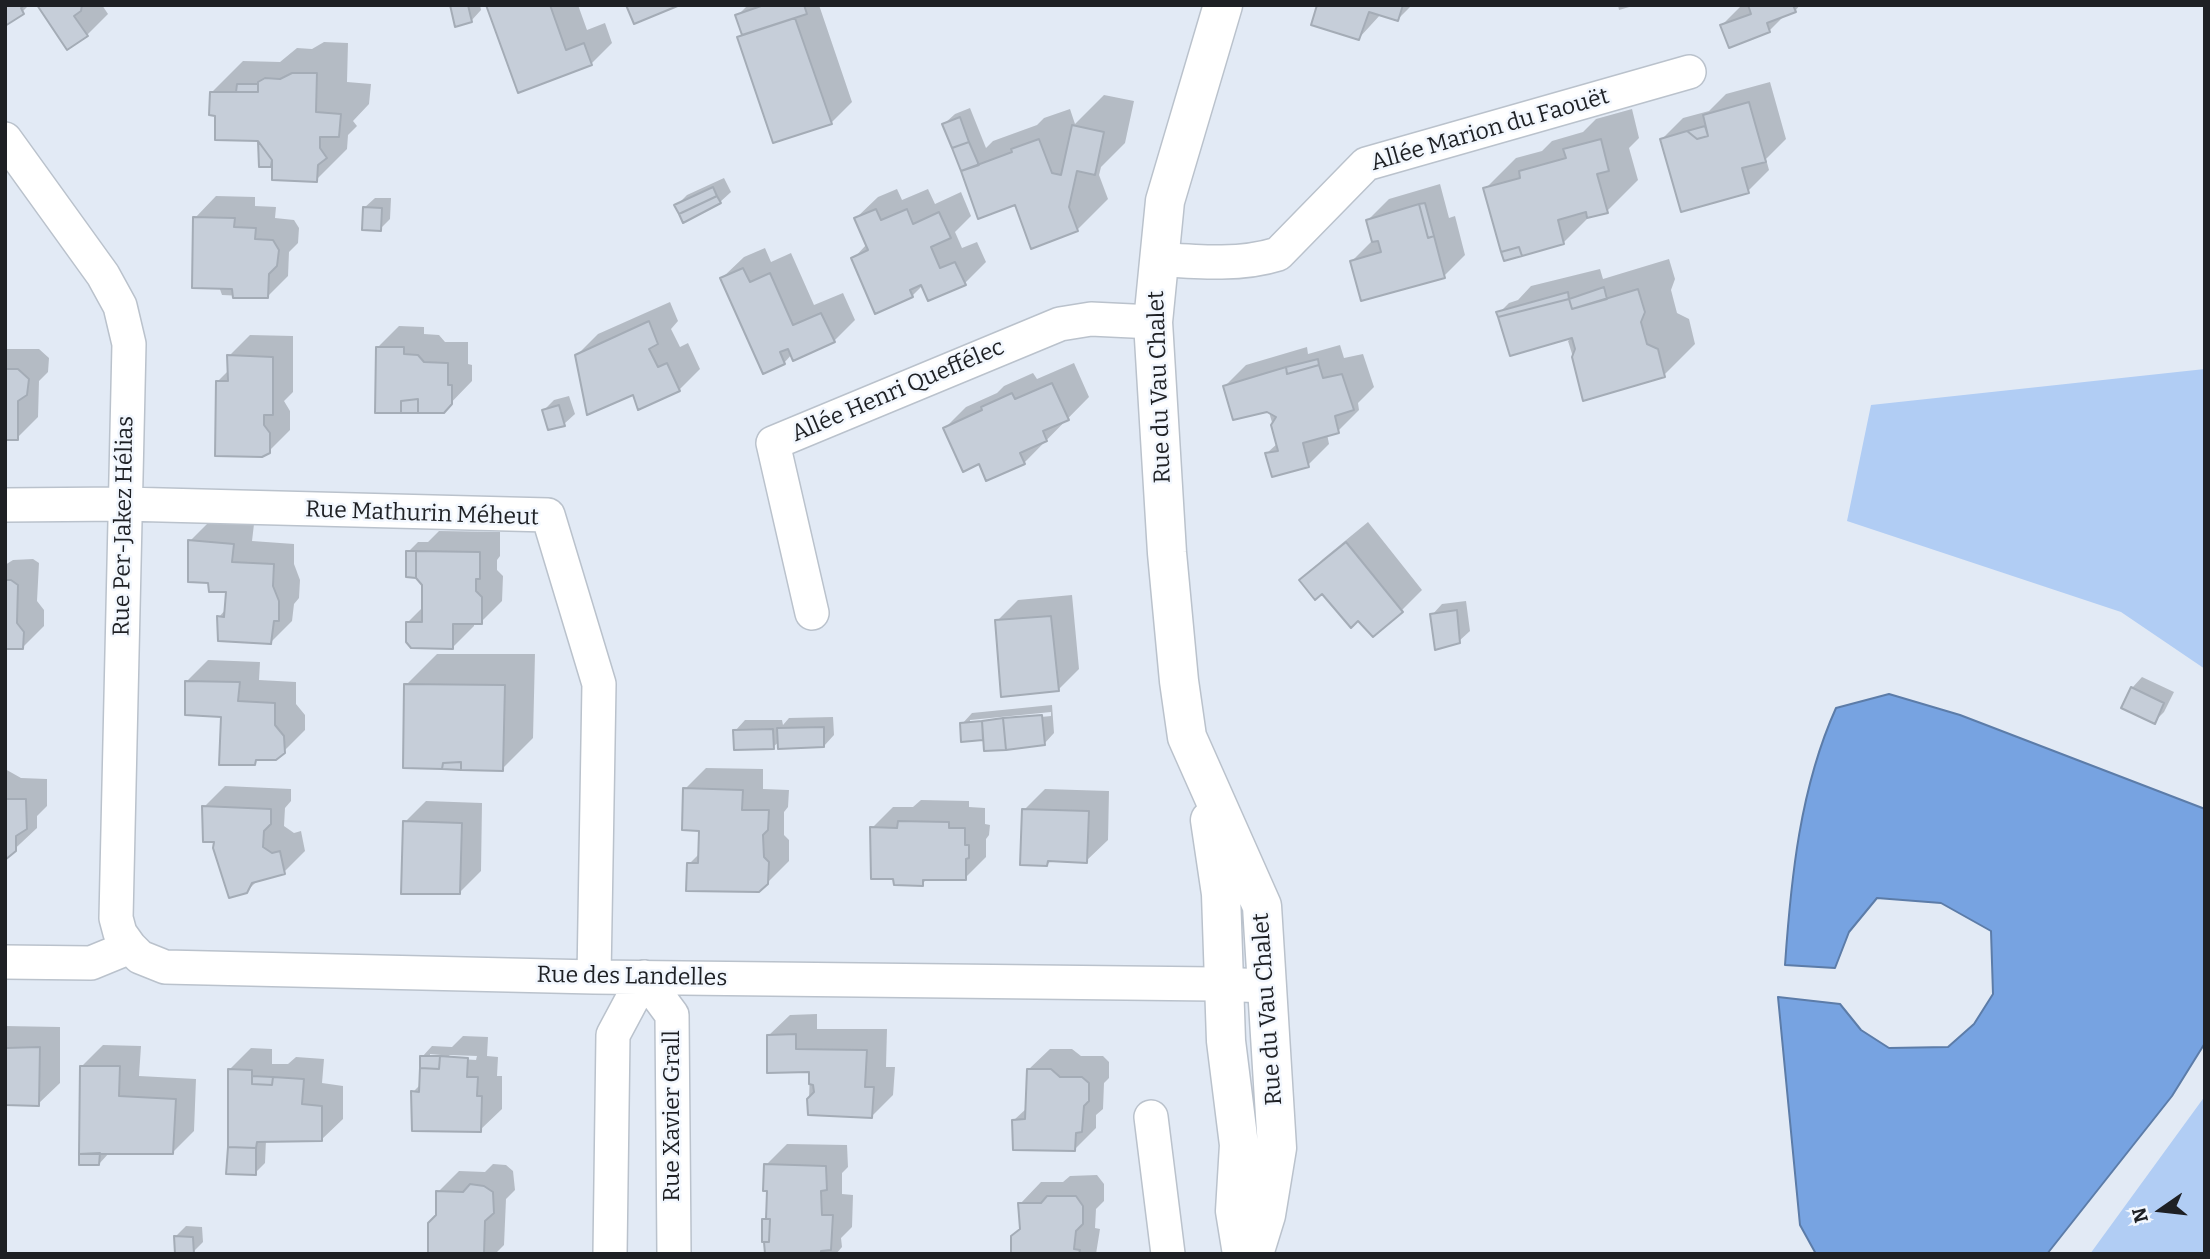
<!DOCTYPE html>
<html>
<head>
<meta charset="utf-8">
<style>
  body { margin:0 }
  #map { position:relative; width:2210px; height:1259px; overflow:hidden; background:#e2eaf5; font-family:Bitter,serif }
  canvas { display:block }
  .frame { position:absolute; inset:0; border:7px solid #1e2024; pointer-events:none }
  .north { position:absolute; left:2126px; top:1175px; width:70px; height:70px; -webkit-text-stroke:5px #f2f7fe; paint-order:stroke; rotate:256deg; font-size:19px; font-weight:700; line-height:28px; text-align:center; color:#1e2024 }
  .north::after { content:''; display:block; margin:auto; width:24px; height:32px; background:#1e2024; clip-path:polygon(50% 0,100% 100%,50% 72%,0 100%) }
</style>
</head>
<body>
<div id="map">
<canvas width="2210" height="1259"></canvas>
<div class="frame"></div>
<div class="north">N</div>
</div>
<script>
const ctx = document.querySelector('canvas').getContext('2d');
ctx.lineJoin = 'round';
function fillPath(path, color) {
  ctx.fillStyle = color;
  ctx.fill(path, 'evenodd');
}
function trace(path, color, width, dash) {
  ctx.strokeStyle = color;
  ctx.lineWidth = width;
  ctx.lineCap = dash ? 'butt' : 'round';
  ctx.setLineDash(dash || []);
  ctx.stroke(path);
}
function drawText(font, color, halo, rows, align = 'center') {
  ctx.font = font + ' Bitter,serif';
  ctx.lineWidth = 5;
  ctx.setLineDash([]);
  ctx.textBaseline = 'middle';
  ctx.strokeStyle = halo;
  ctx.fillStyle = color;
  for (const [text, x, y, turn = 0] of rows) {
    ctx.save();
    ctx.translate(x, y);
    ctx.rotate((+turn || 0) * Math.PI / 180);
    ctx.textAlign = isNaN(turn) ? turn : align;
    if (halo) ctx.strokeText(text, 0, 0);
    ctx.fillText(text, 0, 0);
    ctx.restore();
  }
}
fillPath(new Path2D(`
  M2205 369V669L2121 612 1847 521 1871 405Z
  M2205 1096V1254H2090Z`), '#b1cdf4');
const water = new Path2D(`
  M1889 694 1960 715 2205 809V1043L2172 1096 2047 1254H1816L1800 1225 1778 997 1840 1004 1861 1030 1889 1048 1948 1047 1974 1024 1993 994 1991 931 1941 903 1877 898 1849 932 1835 968 1785 965C1791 878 1800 788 1836 708Z`);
fillPath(water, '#77a3e1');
trace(water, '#5c7ca8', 2);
fillPath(new Path2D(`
  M5 5H29L22 12Z
  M39 5H102L108 14 87 35Z
  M451 5H480L481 10 471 21Z
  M488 5H578L587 30 605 23 612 43 591 64 519 90Z
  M748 5H819L852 102 831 123 739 37 743 33 737 16Z
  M1319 5H1412L1398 19 1381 14 1359 38Z
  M1618 5H1636L1619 10Z
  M1742 5H1800L1795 11 1786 14 1769 31 1722 25Z
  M324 42 348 43 347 82 371 84 369 104 353 121 357 126 348 135 347 149 316 180 273 163 271 166 260 141 217 114 212 92 243 61 280 62 297 48 312 49Z
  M1770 82 1786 139 1766 159 1769 170 1748 191 1662 139 1683 118 1709 111 1726 94Z
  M1104 95 1134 101 1125 143 1101 167 1099 175 1108 199 1077 230 1016 203 979 217 944 124 955 114 970 108 986 148 993 141 1037 125 1044 118 1070 109 1075 124Z
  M1632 109 1639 138 1629 148 1638 180 1607 211 1590 216 1564 242 1485 189 1516 158 1542 151 1552 141 1583 132 1596 119Z
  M724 178 731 192 720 202 677 205 687 195Z
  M1440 184 1449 218 1455 216 1465 255 1444 276 1352 261 1373 240 1368 220 1389 199Z
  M897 189 902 200 928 189 935 204 961 192 971 216 955 232 962 248 977 242 986 262 965 283 929 299 923 285 912 296 853 259 867 244 856 218 878 197Z
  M216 196 255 197V206L276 207 275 218 294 220 299 228 298 243 289 252 288 276 267 297 222 295 195 218Z
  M375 198H391L390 219 380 229 364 208Z
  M765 248 771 262 791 253 814 305 843 293 855 320 834 341 792 354 784 363 722 278 744 257Z
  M1669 259 1675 279 1671 290 1677 313 1689 319 1695 344 1664 375 1573 357 1568 341 1573 336 1499 313 1509 303 1518 300 1531 286 1600 269 1603 279Z
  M670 302 678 321 671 329 680 347 688 343 700 369 679 390 634 393 577 355 598 334Z
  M399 326 424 327V334L439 335 445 342H468V364L472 365V381L443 411 378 347Z
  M250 335 293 336V392L284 401 290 411V430L269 451 217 382 229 370V356Z
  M1340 345 1344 358 1363 354 1374 387 1358 403 1359 410 1338 431 1327 434 1329 444 1308 465 1267 453 1278 443 1269 412 1225 386 1246 365 1307 347 1308 354Z
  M5 349H39L49 358 48 372 39 381 38 417 17 438H5Z
  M1074 363 1089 397 1024 463 980 462 945 428 966 407 997 393 1004 386 1033 373 1037 379Z
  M569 396 575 414 564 424 544 410 554 400Z
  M211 520 254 524 252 541 294 544V564L300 580 299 598 294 604 292 621 271 642 219 617 226 609 228 591 209 581 190 541Z
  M1368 522 1422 590 1401 611 1358 619 1323 592 1302 580 1323 559Z
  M439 531 500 532V556L497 560V570L503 576 502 601 481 622H474V626L452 648 408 622 423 607 424 584 408 552 418 542H428Z
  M33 559 39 563 37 601 44 610V626L23 647H5V565L13 560Z
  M1072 595 1079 669 1058 690 997 621 1018 600Z
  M1466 601 1470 631 1459 641 1432 615 1442 604Z
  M437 654H535L533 738 502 769 406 685Z
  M208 660 260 662 259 680 296 682V704L305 715V730L284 751 259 758 254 764 222 715 187 681Z
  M2142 677 2174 692 2164 712 2154 722 2132 688Z
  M1052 705 1054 733 1044 744 985 738 963 740 962 724 972 713ZM1051 712V716L970 724V720Z
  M833 717 834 735 824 746 780 741 773 747 735 731 745 720H782L783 725 789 718Z
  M706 768 763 769V789L789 790 788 807 784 812V835L789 840V861L767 883 689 864 700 853 701 829 685 789Z
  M5 769 21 778 47 779V806L37 816V828L5 858Z
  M225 786 291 789V801L285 808 284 826 294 833 301 831 305 851 284 872 259 879 246 892 216 840 204 807Z
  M1045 789 1109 791 1108 840 1086 861 1051 860 1047 865 1024 810Z
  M921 800 969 801V807L985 808V824L990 825 989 835 986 839V857L965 878H928L922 884 872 828 893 807H913Z
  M426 801 482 803 481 871 460 892 405 822Z
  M817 1014V1029H887L886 1067H895L893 1095 872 1116 809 1099 810 1070 769 1072 768 1036 790 1015Z
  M5 1026 60 1027V1083L38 1104H5Z
  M463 1036 488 1037 487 1056 498 1057 497 1076H502V1109L480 1130 413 1092 421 1084 422 1057 432 1046 452 1047ZM430 1054 441 1055V1058H430ZM450 1055 477 1056 476 1060 446 1058Z
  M103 1045 141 1046 139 1076 196 1079 194 1131 173 1152 109 1153 99 1164 82 1066Z
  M251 1048 272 1049V1064H288L296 1057 324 1059 322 1083 343 1086V1119L321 1140H266L265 1163 255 1173 230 1069Z
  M1050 1049H1072L1081 1056H1103L1109 1062V1078L1104 1083 1103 1109 1096 1115V1128L1075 1149 1014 1120 1027 1108 1028 1070Z
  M787 1144 847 1145 848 1167 842 1173V1194L853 1195 852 1227 841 1238 842 1247 836 1254H766L764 1220 768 1216 769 1189 766 1165Z
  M493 1164 506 1165 513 1171 515 1190 506 1199 504 1245 495 1254H430L438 1215V1192L459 1171 485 1172Z
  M1097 1175 1104 1184V1201L1096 1209 1095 1228 1100 1229 1096 1254H1013L1022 1228 1020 1204 1041 1182H1063L1070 1176Z
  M186 1226 202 1227 203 1242 193 1252 176 1236Z`), '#0003');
const building = new Path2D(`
  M5 5H25L21 8 24 14 5 26Z
  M37 5H82L81 11 74 16 88 36 67 50Z
  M450 5H468L472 22 455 27Z
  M486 5H550L566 50 584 43 592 65 518 93Z
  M626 5H680L634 24Z
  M764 5H804L807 14 742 35 735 15Z
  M1317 5H1403L1398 21 1369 12 1359 40 1311 25Z
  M1748 5H1793L1796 12 1767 23 1770 32 1729 48 1720 25 1751 14Z
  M795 18 832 124 773 143 737 37Z
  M292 73H317L316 112 341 114 339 137H320V148L327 158 318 165 317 182 272 180V160L258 141 215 140V116L209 115 210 92H258V82L265 78 280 79Z
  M237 84H258V92H236Z
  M1749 102 1766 162 1742 168 1749 193 1681 212 1660 139 1687 131 1697 139 1708 136 1703 115Z
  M960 117 969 142 952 148 942 124Z
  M1072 125 1104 132 1095 175 1077 171 1069 207 1078 231 1031 249 1015 205 978 219 961 171 1012 152 1011 149 1039 139 1052 173 1061 175Z
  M1705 126 1708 136 1697 139 1687 131Z
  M1601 139 1609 171 1597 174 1608 213 1587 218 1586 212 1558 220 1564 244 1522 256 1519 247 1501 252 1483 188 1520 178 1519 171 1566 158 1563 149Z
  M258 141 272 160 271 167H259Z
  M969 142 979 165 961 171 952 148Z
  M713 187 717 196 679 214 674 205Z
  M717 196 721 203 683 223 679 214Z
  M1425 203 1434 236 1428 238 1419 204Z
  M1419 204 1428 238 1434 236 1445 278 1361 301 1350 261 1381 252 1378 241 1372 242 1366 220Z
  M363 207 382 208 381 231 362 230Z
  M876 209 881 220 907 209 913 224 939 212 951 238 931 247 940 268 955 262 966 285 928 301 921 285 910 290 913 297 875 314 851 258 868 250 854 218Z
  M193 217 235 218 234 227 256 228 255 239 273 240 279 250 277 266 269 274 268 298H233L232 289 192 288Z
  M1519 247 1522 256 1504 261 1501 252Z
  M743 268 750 282 770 273 793 325 821 313 835 342 793 361 788 349 780 352 785 364 763 374 720 278Z
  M1604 287 1607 299 1572 309 1569 299Z
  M1638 289 1645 312 1641 322 1647 344 1658 349 1665 377 1583 401 1572 357 1575 349 1572 338 1510 356 1498 317 1569 299 1572 309Z
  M1568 292 1569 299 1498 317 1496 312Z
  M649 321 658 344 649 349 658 367 667 363 680 391 638 410 633 395 587 415 575 355Z
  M376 347H404V354L418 355 424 362 448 363V385H452V404L444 413H418V399L401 401V413H375Z
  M227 355 273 357V415H264V425L270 433V453L262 457 215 456 216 381H228Z
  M1318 359 1319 365 1287 374 1286 367Z
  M1319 365 1323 378 1342 374 1354 410 1335 416 1339 433 1303 443 1309 467 1272 477 1265 453 1278 451 1271 425 1276 417 1267 412 1233 420 1223 386 1286 367 1287 374Z
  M5 369H18L29 379 27 395 18 401V440H5Z
  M1052 383 1069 420 1043 431 1047 441 1020 453 1025 464 986 481 979 464 963 472 943 428 982 410 981 407 1012 393 1015 399Z
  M418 399V413H401V401Z
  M559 405 565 426 548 430 542 410Z
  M188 540 234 544 232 562 274 564 273 586 279 601V621H274L271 644 218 641 217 616 224 617 226 592H209L208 583 188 582Z
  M1346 542 1403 612 1373 637 1358 621 1351 628 1322 594 1315 600 1299 580Z
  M406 551H416V578L406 577Z
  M416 551 480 552V579H476V591L482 597V624H453V649L411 648 406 642V622H422V585L416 578Z
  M5 580H11L18 585 17 623 24 632 23 649H5Z
  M1457 610 1460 643 1435 650 1430 614Z
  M1051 616 1059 691 1001 697 995 620Z
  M185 681 240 682 238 701 275 703V725L284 736 285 753 276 760H256L255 765H219L221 717 185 715Z
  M404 684 505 685 503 771 461 770V762L443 763 442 769 403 768Z
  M2131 687 2164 703 2155 724 2121 708Z
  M1042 715 1045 745 1006 750 1003 718Z
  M1003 718 1006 750 984 751 982 721Z
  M982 721 983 740 961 742 960 723Z
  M824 727V747L778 749 777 728Z
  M773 729 774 749 734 750 733 730Z
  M461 762V770L442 769 443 763Z
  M683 788 743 790 742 810H769L768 830 763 835 764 857 769 862 768 884 759 892 686 891 687 863H698L699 831 682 830Z
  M5 799H26L27 829 16 836V851L5 860Z
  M202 806 271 809V824L264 831 263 847 272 853 280 851 285 874 252 883 247 893 229 898 213 848 214 842H203Z
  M1022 809 1089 811 1087 863 1048 861 1047 866 1020 865Z
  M403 821 462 823 460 894H401Z
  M898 821 949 822V828H965V845H969V858L966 859V880H923V886L894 885 893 879H871L870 827 897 828Z
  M796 1034V1049L867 1050 865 1087H874L872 1118 808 1115 807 1099 814 1092 813 1085 809 1084V1072L767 1073V1035Z
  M40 1047 39 1106 5 1105V1048Z
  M420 1056H440L439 1069 420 1068Z
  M440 1056 468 1058 467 1077H478L477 1096H482L481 1132 412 1131 411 1091 419 1092 420 1068 439 1069Z
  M80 1066H120L119 1096 176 1099 173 1154H79Z
  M228 1069 252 1070V1084L272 1085 273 1077 304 1079 302 1104 322 1106V1141L257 1142 256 1148 228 1147Z
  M1027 1069H1051L1060 1077H1082L1089 1083V1101L1084 1106 1082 1132 1076 1133 1075 1151 1013 1150 1012 1120 1025 1119Z
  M252 1076 273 1077 272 1085 252 1084Z
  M228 1147 256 1148V1175L226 1174Z
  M100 1153 99 1165H79V1154Z
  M764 1164 826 1166 827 1190 821 1191 822 1215H833L831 1250 821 1251V1254H765L764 1242H769L770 1219H766L767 1191H763Z
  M470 1184 484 1186 493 1192 494 1213 485 1221 484 1254H428V1223L436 1215V1191L463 1192Z
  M1047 1196H1076L1083 1206V1224L1076 1231 1074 1249 1080 1250 1079 1254H1011V1236L1020 1229 1018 1203H1041Z
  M762 1219H770L769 1242H762Z
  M174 1236 193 1237 194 1254H175Z`);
fillPath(building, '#c6ced9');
trace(building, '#a4acb6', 2);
const street = new Path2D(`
  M5 139 103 275 120 306 129 344 116 918 120 933 130 947
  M1158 259C1198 262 1240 266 1278 254L1366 164 1689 72
  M5 505 124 504 548 515 599 684 594 977
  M812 613 773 443 1060 324 1091 319 1153 322
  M5 962 91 963 130 947 140 957 165 967 594 977 1214 984 1268 986
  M1151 1117 1168 1254
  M610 1254 613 1035 644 977 672 1015 674 1254`);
const secondary = new Path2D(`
  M1223 5 1165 201 1153 322 1167 553 1179 681 1187 737 1262 906 1277 1148 1266 1215 1254 1254
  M1210 820 1221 894 1226 1041 1239 1145 1235 1211 1242 1254`);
trace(street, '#bac2cc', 36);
trace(secondary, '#bac2cc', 41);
trace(street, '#fff', 33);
trace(secondary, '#fff', 38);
drawText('23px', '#1e2024', '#f2f7fe', [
  ["Allée Marion du Faouët",1490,130,-16],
  ["Rue du Vau Chalet",1160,387,-92],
  ["Allée Henri Queffélec",898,391,-23],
  ["Rue Mathurin Méheut",422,514,2],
  ["Rue Per-Jakez Hélias",124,526,-89],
  ["Rue des Landelles",632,977,1],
  ["Rue du Vau Chalet",1268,1009,-94],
  ["Rue Xavier Grall",673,1116,-90]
]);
</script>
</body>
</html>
